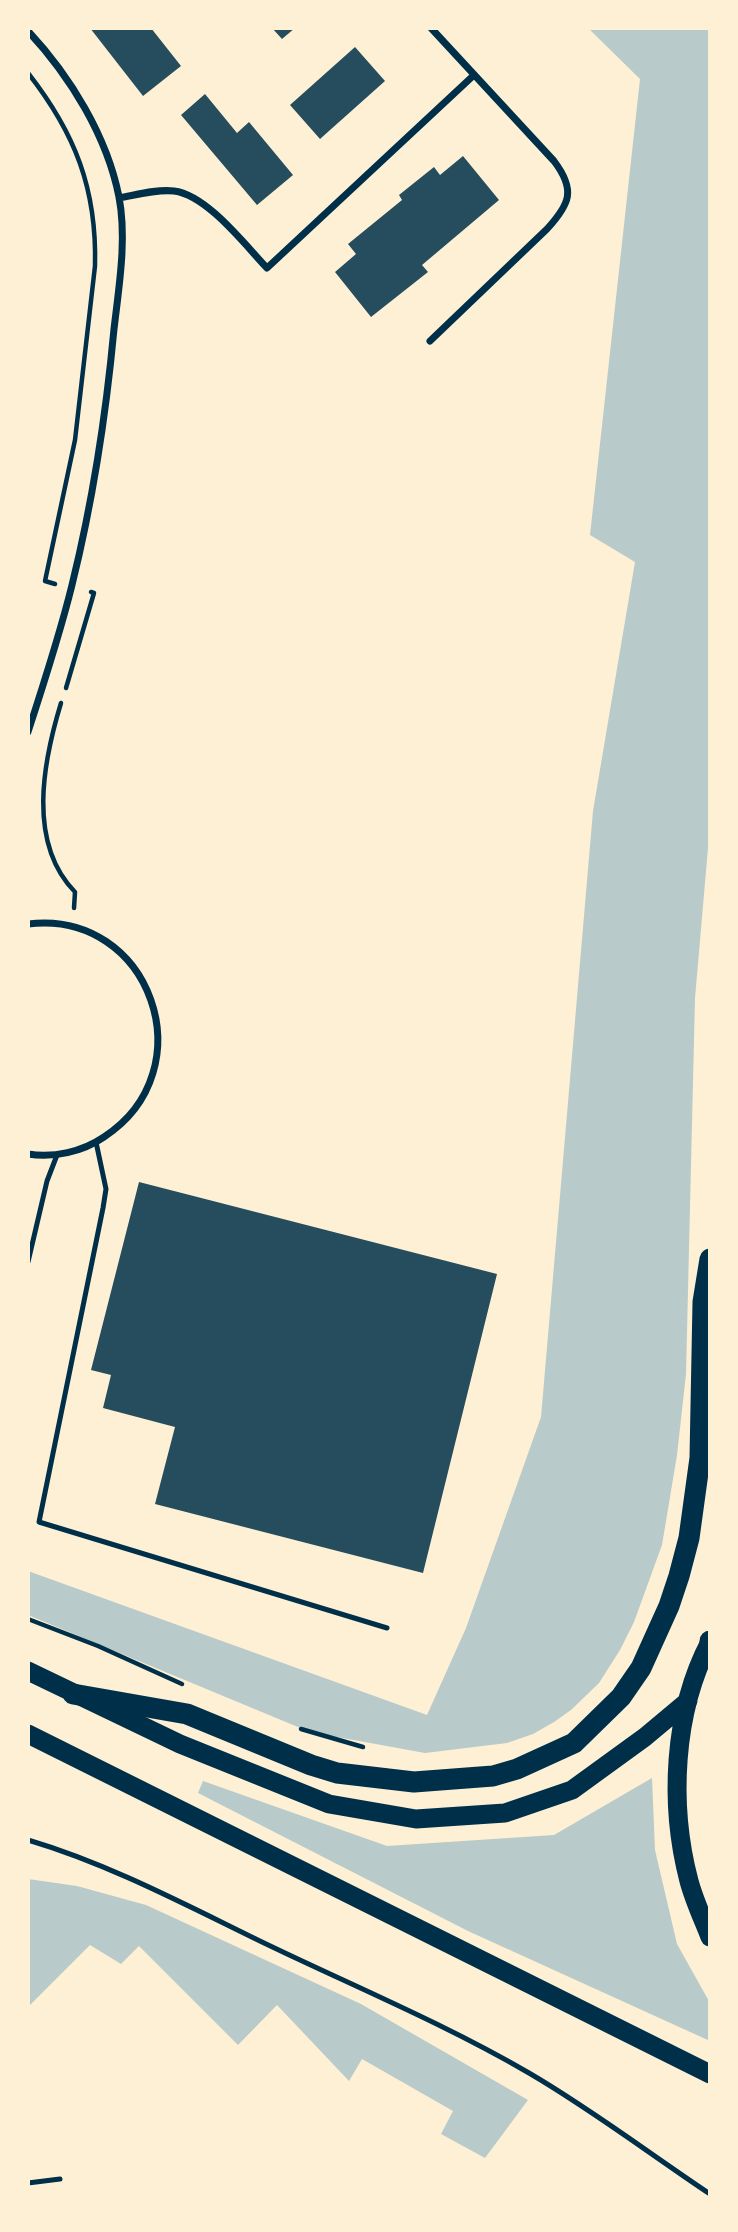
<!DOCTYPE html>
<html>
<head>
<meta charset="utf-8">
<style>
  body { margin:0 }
  #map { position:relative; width:738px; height:2232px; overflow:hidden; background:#fdf0d5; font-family:Roboto,sans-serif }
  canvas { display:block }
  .frame { position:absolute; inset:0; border:30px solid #fdf0d5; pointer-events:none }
</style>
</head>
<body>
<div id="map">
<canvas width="738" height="2232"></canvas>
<div class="frame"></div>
</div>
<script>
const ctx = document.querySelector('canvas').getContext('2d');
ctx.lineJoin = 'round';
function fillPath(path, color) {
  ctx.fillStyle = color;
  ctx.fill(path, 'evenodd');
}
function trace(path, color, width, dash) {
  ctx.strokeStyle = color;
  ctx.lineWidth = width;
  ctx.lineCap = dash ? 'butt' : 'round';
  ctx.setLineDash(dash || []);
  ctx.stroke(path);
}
fillPath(new Path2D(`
  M588 28H710V825L695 998 686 1374 677 1455 662 1545 634 1622 620 1650 599 1683 571 1710 554 1722 533 1734 507 1743 425 1753 310 1732 28 1615V1571L427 1715 466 1628 541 1417 593 811 635 562 590 535 640 79Z
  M652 1778 655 1850 677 1944 710 2003V2041L468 1931 198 1793 203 1781 387 1846 554 1835Z
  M28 1879 77 1886 146 1905 361 2004 528 2100 485 2158 441 2134 453 2111 362 2059 349 2081 277 2005 238 2045 139 1946 121 1964 90 1945 28 2007Z`), '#b9caca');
fillPath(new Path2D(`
  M90 28H151L181 66 143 96Z
  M272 28H295L282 39Z
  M355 47 385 81 320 139 290 105Z
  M205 94 237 133 249 122 293 175 257 205 181 115Z
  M463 156 499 200 422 265 428 272 371 317 335 272 356 254 348 244 402 200 399 195 434 167 440 175Z
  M139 1182 497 1274 423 1573 155 1504 175 1427 103 1408 111 1375 91 1370Z`), '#264d5e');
trace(new Path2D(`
  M28 73C75 133 97 189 95 266L75 440 45 581 55 584
  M66 688 94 593 91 592
  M61 703C43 762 27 843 75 892L74 908
  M28 1619 98 1646 182 1684
  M301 1729 363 1747`), '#003049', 4.5);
trace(new Path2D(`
  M96 1142 106 1189 103 1208 39 1522 387 1628
  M28 1262 47 1181 57 1155
  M28 1840C109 1864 186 1905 262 1942 351 1985 443 2023 529 2073 591 2109 650 2154 710 2194
  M28 2183 60 2179`), '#003049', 5);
trace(new Path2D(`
  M28 31C70 76 107 136 119 197 127 239 119 286 114 329 106 415 93 500 72 585 60 634 44 683 28 732
  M119 198C136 195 156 189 174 191 207 195 245 245 267 268L474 75
  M430 341 547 229C570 204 576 190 554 161L431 28
  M28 924C151 909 207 1070 104 1137 82 1152 54 1158 28 1154`), '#003049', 7);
trace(new Path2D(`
  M710 1642C673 1712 669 1805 689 1881 694 1900 703 1919 710 1937
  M28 1671 180 1744 329 1804 416 1819 505 1813 572 1790 645 1737 688 1701
  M28 1734 710 2074`), '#003049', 19);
trace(new Path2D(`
  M710 1643V1641
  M73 1694 187 1714 311 1765 337 1773 414 1782 493 1776 517 1769 574 1743 621 1697 641 1668 669 1606 679 1576 689 1538 700 1458 703 1302 710 1259`), '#003049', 21);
</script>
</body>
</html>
